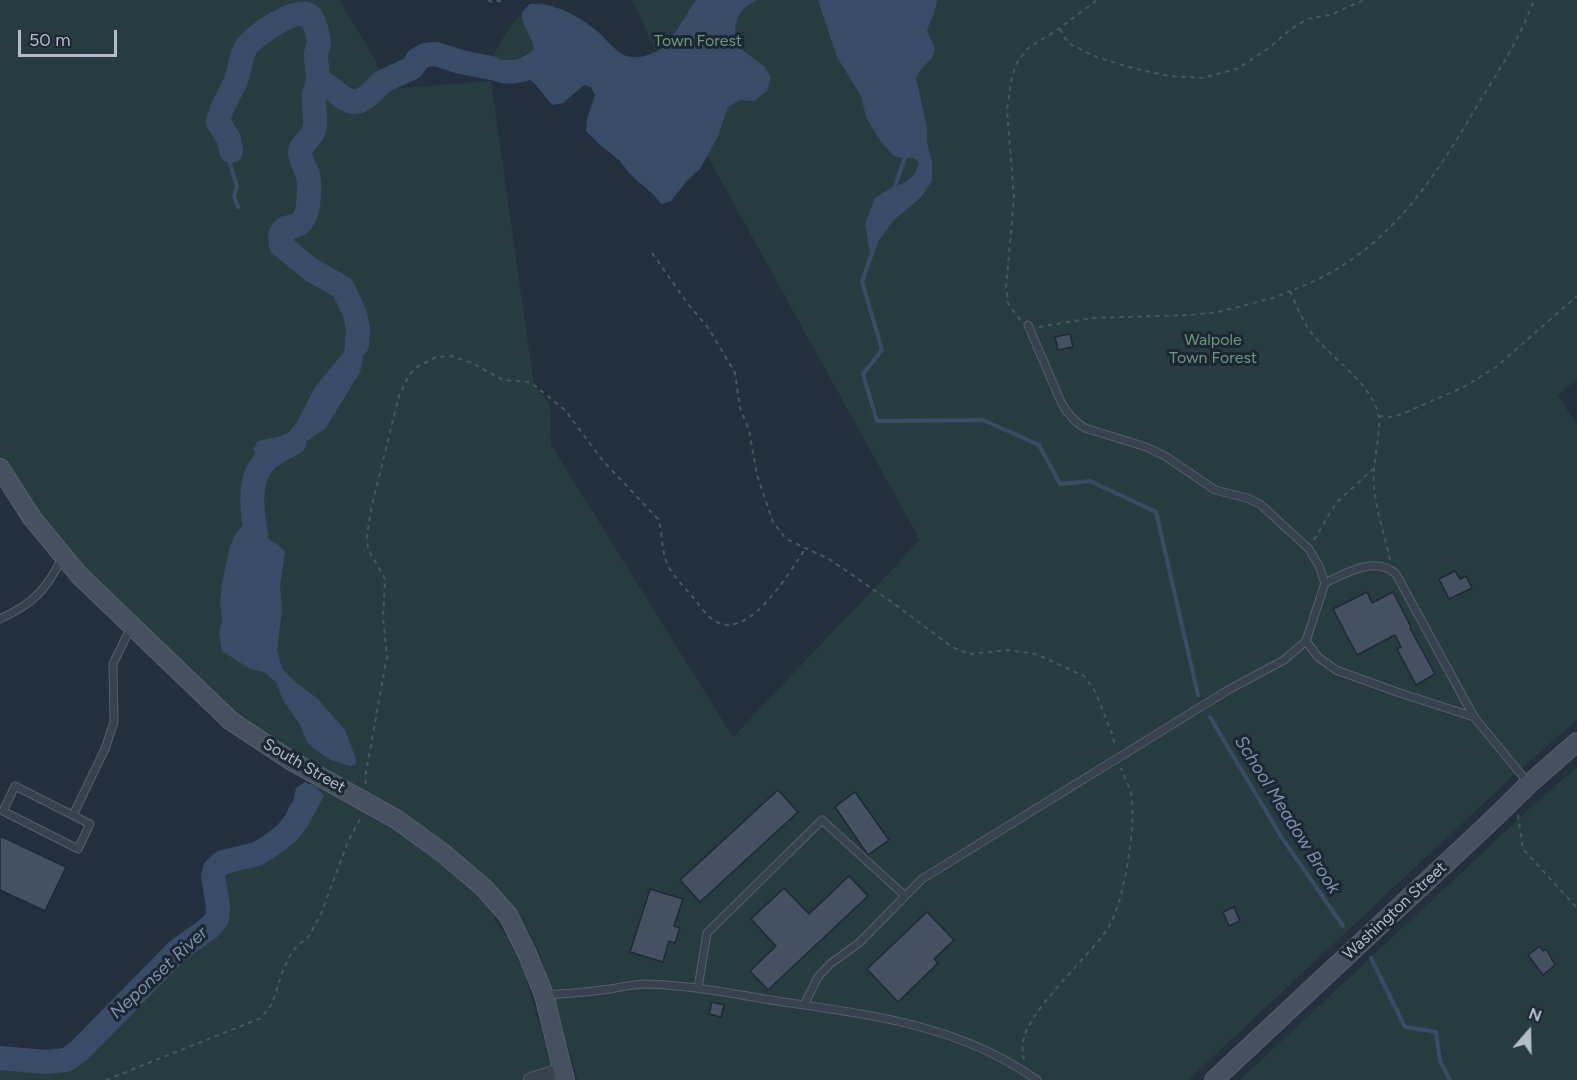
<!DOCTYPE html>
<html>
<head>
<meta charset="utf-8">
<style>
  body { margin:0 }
  #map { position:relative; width:1577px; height:1080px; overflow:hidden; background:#242f3e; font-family:Figtree,sans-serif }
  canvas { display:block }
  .north { position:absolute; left:1499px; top:1002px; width:60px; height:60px; -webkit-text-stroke:4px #1d2633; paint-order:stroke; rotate:20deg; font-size:16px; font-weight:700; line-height:24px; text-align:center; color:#b4bcc9 }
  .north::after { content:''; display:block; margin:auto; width:21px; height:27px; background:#b4bcc9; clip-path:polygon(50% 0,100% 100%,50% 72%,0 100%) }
  .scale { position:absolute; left:18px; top:30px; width:99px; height:27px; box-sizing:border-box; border:3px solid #b4bcc9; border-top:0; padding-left:8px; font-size:18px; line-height:21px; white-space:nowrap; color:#b4bcc9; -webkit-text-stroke:4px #1d2633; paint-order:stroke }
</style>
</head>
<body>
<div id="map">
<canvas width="1577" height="1080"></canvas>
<div class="north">N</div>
<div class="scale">50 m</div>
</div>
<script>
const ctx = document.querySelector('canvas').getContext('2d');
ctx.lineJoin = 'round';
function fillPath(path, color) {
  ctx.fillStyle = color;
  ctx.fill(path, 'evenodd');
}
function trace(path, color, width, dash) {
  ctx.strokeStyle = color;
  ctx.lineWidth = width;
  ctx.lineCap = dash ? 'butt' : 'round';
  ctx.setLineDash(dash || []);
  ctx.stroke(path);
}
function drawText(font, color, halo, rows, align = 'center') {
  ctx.font = font + ' Figtree,sans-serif';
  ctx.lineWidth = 6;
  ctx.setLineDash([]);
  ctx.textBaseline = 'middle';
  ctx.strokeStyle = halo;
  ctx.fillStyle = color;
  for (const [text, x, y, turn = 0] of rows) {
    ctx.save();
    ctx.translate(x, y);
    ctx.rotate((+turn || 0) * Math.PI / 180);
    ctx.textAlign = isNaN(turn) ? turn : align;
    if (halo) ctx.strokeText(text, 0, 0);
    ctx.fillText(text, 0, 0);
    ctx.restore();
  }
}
fillPath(new Path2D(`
  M0 0H339L376 61 382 82 375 90 491 81 534 385 550 404 551 445 733 737 920 540 708 157 671 201 661 204 654 195 631 175 619 160 600 145 586 131 587 119 595 95 591 87 584 85 563 103 553 105C544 97 539 87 530 80L644 56 656 51 632 0H1577V379L1558 396 1577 425V720L1518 771 1188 1080H578L539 951 525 925 502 894 494 919 509 940 524 972 556 1080H0V1058L46 1062 66 1060 79 1051 178 950 209 928 217 919 218 907 213 876 215 869 223 862 257 854 286 834 316 775 290 760 110 605 0 468Z
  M540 3 556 6 533 38 534 49C520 60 509 61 492 59 501 38 514 21 530 4Z
  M1577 767V1080H1240L1539 800Z`), '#263c3f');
fillPath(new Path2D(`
  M696 0H757C735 10 733 25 737 46L765 67 771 78 767 91 754 101 740 100 728 107 717 138 700 169 687 180 671 201 661 204 654 195 631 175 619 160 600 145 586 131 587 119 595 95 591 87 584 85 563 103 553 105C544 97 540 87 530 80 500 90 486 78 461 62 470 61 480 60 489 60 510 58 515 65 534 49 532 34 521 27 522 12L530 4C555 3 578 15 597 31 608 40 616 54 630 57 638 59 654 54 661 49 671 43 688 11 696 0Z
  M818 0H937C937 11 929 21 927 32L935 48 932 58 921 69 916 78 927 127V143L932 162V181L921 197 893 221 870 253 865 224 875 198 887 190 906 182 915 174 919 162 912 157 905 159 894 156 879 139 866 117 861 96 837 57Z
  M355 314 364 322 368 334 360 372 326 428 289 453 267 459 257 456 253 449 258 441 287 435 297 422 315 387 344 352Z
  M255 523 261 525 266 538 277 544 285 552 280 587 282 609 277 650 282 668 293 680 318 699 345 730 356 759 355 765 350 766 331 760 317 751 307 742 300 725 283 700 276 682 264 672 250 669 222 651 219 634 222 620 220 602 222 583 230 546 236 533 244 524Z
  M305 782 315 786 324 796 307 827 297 840 287 841 277 833 281 824 291 812 296 788Z`), '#394c67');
trace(new Path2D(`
  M231 151 230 164 237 186 234 196 238 207
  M894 189 906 154
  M876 242 862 281 882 350 863 374 877 421 983 420 1039 445 1060 484 1090 481 1156 512 1198 695
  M1210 717 1282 838 1343 926
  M1371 958 1405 1027 1436 1032 1440 1061 1450 1080`), '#394c67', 4);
trace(new Path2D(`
  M231 151 229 139 218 122C221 106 230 95 236 80 240 70 240 59 245 49 251 37 300 3 311 17 315 22 319 38 319 44 318 48 315 52 316 57 317 67 318 74 318 84
  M357 345 358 330 355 314 343 288 310 269 281 245 280 235 285 228C290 227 299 226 302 221 310 212 310 186 308 175 306 168 300 160 300 153 300 144 312 138 314 130 319 114 308 99 318 84L324 83 345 99 353 102 360 101 369 95 382 82 412 68 418 59 426 55 436 54 461 62 491 68
  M259 556C256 527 242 483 266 460 274 453 285 448 294 443
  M0 1058 46 1062 66 1060 79 1051 178 950 209 928 217 919 218 907 213 876 215 869 223 862 257 854 270 846 286 834 297 820 300 812`), '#394c67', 24);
const building = new Path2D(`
  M1070 334 1073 347 1058 350 1055 337Z
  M1455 571 1460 579 1466 576 1472 588 1449 599 1439 579Z
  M1367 592 1372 603 1393 592 1411 627 1410 628 1435 674 1416 685 1397 649 1401 647 1395 635 1357 655 1333 609Z
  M778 790 798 812 700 902 680 880Z
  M855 792 889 840 868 855 835 807Z
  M0 836 66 867 45 911 0 890Z
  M849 876 868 896 768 990 750 971 776 946 751 919 784 888 809 914Z
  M650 889 683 899 674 926 680 928 675 943 669 941 663 962 630 952Z
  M1234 907 1240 921 1229 926 1223 912Z
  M927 912 954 940 934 959 938 963 898 1002 867 969Z
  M1540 946 1543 951 1546 949 1555 965 1543 975 1528 955Z
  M712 1002 724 1005 721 1017 709 1014Z`);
fillPath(building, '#455162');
trace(building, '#1f2835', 1.5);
const lane = new Path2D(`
  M1325 583C1346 573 1376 555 1396 574L1474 717 1529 784
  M0 619C32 604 46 591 62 558
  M1306 641 1318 657 1336 670 1397 692 1474 717
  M15 786 90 824 78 849 3 811Z
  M73 815 105 749 114 722 113 664 131 627
  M698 988 707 933 822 820 905 896
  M546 995C568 994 589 992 610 989 622 987 634 984 646 984 690 985 734 994 777 1001 870 1015 958 1024 1037 1080
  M804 1005 818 977 830 964 859 943 922 879 1228 690 1284 660 1306 641 1325 583 1319 566 1309 549 1260 504 1247 498 1215 490 1165 456 1146 447 1085 428C1074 422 1067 413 1061 402L1028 325`);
const street = new Path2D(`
  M531 1080 562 1070`);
const secondary = new Path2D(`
  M0 468 32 518 79 575 231 721 290 760 396 819 443 853 484 888 508 915 527 953 544 995 565 1080
  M1214 1080 1488 824 1529 784 1577 742`);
trace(lane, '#565f6c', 9);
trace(street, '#565f6c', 16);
trace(secondary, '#565f6c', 20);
trace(new Path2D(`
  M488 0 492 2 506 0
  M1060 29 1068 43 1096 57 1132 68 1169 76 1202 78 1237 69 1269 48 1291 29 1307 19 1330 15 1364 0
  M652 253 688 304 709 329 735 373 740 408 749 430 757 475 773 522 786 539 829 559 893 603 952 647 970 654 1008 650 1036 654 1084 676 1095 691 1113 736 1115 748
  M1020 320 1008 303 1006 287 1014 198 1007 110 1012 76 1017 63 1027 49 1060 28 1097 0
  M1039 327 1093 318 1191 315 1218 312 1277 297 1290 291
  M1379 416 1392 417 1402 414 1464 387 1496 367 1577 296
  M1314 540 1336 503 1373 469
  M1390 560C1385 537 1376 510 1374 487 1371 465 1384 427 1377 409 1365 379 1334 360 1314 336 1303 323 1297 307 1290 291 1385 257 1431 184 1480 101 1500 69 1521 36 1534 0
  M366 784 365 778 387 656 383 618 385 579 368 549 367 536 371 509 399 396 409 375 417 367 436 357 451 356 472 363 503 380 528 382 534 385 565 410 603 461 658 519C663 533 661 549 667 563 672 576 686 588 695 600 701 607 708 618 717 622 751 639 790 571 806 548
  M1518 815 1523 849 1577 908
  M1024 1060C1023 1054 1022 1048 1023 1042 1027 1011 1089 957 1108 928 1124 904 1137 822 1131 794 1129 785 1124 776 1121 768
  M106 1080 261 1018 272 1004 282 973 289 957 297 946 309 936 321 914 348 842 361 817`), '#44595c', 2, [4.5, 4.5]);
trace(lane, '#38414e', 7);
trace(street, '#38414e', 14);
trace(secondary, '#465061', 18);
drawText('16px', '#6b9a76', '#1d2633', [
  ["Town Forest",698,41],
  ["Walpole",1213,340],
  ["Town Forest",1213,358]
]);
drawText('16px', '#b4bcc9', '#1d2633', [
  ["South Street",304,766,30],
  ["Washington Street",1395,911,-43]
]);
drawText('italic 18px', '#7c92b1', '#1d2633', [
  ["School Meadow Brook",1287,815,58],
  ["Neponset River",159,973,-43]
]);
</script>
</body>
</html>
